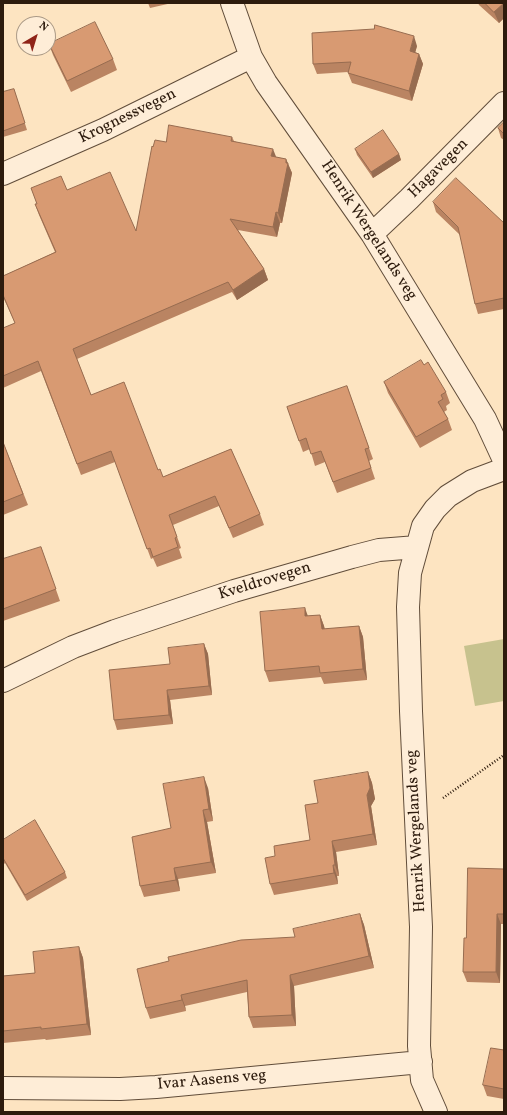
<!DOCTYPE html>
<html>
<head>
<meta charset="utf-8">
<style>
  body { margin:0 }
  #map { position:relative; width:507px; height:1115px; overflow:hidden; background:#fde4c1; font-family:Vollkorn,serif }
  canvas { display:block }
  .frame { position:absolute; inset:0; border:4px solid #2d1b0d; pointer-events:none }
  .north { position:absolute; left:16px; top:16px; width:40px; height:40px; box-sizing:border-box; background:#feedd7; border:1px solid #aa9986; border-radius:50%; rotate:38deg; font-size:11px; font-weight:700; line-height:16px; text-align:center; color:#2d1b0d }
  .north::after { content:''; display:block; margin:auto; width:14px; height:18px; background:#8f2418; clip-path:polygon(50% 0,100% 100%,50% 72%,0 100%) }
</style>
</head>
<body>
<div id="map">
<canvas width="507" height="1115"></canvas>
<div class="frame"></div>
<div class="north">N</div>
</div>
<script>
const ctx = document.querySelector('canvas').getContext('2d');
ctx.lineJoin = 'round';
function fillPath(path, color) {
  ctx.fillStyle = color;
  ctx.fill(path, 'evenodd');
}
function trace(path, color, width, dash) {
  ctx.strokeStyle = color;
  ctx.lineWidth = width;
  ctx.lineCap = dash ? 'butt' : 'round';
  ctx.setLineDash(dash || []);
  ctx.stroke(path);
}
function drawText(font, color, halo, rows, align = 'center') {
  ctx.font = font + ' Vollkorn,serif';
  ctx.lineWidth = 3.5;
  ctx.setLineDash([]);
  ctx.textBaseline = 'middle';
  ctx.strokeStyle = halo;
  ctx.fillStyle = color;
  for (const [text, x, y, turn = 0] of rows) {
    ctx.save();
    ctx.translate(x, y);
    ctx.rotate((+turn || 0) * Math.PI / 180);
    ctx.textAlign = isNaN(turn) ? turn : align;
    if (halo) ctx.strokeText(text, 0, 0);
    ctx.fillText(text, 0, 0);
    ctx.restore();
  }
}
fillPath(new Path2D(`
  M504 639V701L475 706 464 646Z`), '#c7c28e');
const minor = new Path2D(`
  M232 3 251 57 266 83 372 234 485 419 504 460
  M3 174 103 130 251 57
  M372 234 409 199 504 103
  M3 681 73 647 115 631 234 591 352 557 379 550 417 547
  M3 1088 120 1089 156 1087 421 1062
  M436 1112 422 1080 419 1046 421 927 411 711 408 607 410 573 423 526 435 509 448 496 472 481 504 469`);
trace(minor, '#614d3a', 24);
trace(new Path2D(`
  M443 798 504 755`), '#2d1b0d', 2.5, [1, 2]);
trace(minor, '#feedd7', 22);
fillPath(new Path2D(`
  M148 3H172L150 8Z
  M478 3H504V18L499 23 479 5Z
  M49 44 113 59 117 70 71 92 53 55Z
  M417 46 415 52 419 54 423 64 412 101 352 83 348 73V72L317 74 313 64Z
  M14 89 27 130 3 137V92Z
  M504 122V140L501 138 498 128Z
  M232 137 234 141 276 157 286 159 292 173 282 223H280L277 237 238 230 264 269 268 280 237 300 232 292 77 359 91 395 158 470 163 477 231 449 260 514 264 525 233 538 219 506 173 525 181 548 179 549 182 558 157 567 153 558 151 559 115 462 81 475 41 371 3 388V328L15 323 3 297V276L55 252 39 215 35 204H37L31 188 67 190 136 231 153 147 166 142Z
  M355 149 399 154 401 160 373 178 357 155Z
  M433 202 504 223V309L478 314 475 304 460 235 436 212Z
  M424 365 446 392 450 403 446 406 447 410 444 412 448 419 452 430 420 448 388 393 384 382Z
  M347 386 373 459 369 461 375 479 337 493 325 462 315 466 310 449 303 452 287 407Z
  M3 442 28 505 3 515Z
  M41 547 60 601 3 621V559Z
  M320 615 324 626 325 629 359 626 363 637 367 680 324 684 321 677 269 682 265 671 308 616Z
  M204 644 208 654 212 695 170 700 173 724 117 730 114 720 170 664Z
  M368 772 372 783 375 799 371 806 377 845 336 852 339 876H337L338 884 274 895 270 884 275 856 310 840 318 803Z
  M208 788 213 821 207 822 216 873 178 879 180 891 144 897 140 886 171 828Z
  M3 840 65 872 67 878 27 901 5 863 3 865Z
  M504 869V924H501L500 983 467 982 463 972Z
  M360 914 364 925 374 968 294 986 296 1026 253 1028 249 1017 247 992 185 1006 186 1011 150 1019 146 1008Z
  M79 947 83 958 91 1035 46 1040 45 1039 3 1043V976L35 973Z
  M504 1050V1099L487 1096 483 1085Z`), '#ba8462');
fillPath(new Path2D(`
  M504 3V18L499 23 494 12Z
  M414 36 417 46 413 61 410 51Z
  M419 54 423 64 412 101 409 91Z
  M273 149 277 159 271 156Z
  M399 154 401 160 373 178 371 172Z
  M286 159 292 173 282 223 278 213Z
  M276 212 280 223 277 237 273 227Z
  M264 269 268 280 237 300 233 290Z
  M305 608 309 619 305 616Z
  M320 615 324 626 326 640 322 629Z
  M359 626 363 637 367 680 363 669Z
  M204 644 208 654 212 695 209 686Z
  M167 690 170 700 173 724 169 715Z
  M368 772 372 783 375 799 371 806 377 845 373 834 367 795Z
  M204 777 208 788 213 821 209 809Z
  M203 810 207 822 216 873 211 862Z
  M332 841 336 852 339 876 335 865Z
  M333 865 337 876 338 884 334 873Z
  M174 868 178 879 180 891 176 880Z
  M360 914 364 925 374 968 369 956Z
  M497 914 501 924 500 983 496 972Z
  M79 947 83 958 91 1035 87 1024Z
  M290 975 294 986 296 1026 292 1015Z
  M181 995 185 1006 186 1011 182 1000Z`), '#976c50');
const building = new Path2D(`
  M485 3H504L494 12Z
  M95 22 113 59 67 81 49 44Z
  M375 25 414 36 410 51 419 54 409 91 348 73 351 62 313 64 312 33 374 29Z
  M14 89 25 123 3 131V92Z
  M504 122V134L498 128Z
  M169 125 232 137 231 141 273 149 271 156 286 159V163H288L278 213 276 212 273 227 230 219 264 269 233 290 228 282 73 349 91 395 124 382 158 470 160 469 163 477 231 449 260 514 229 528 215 496 169 515 177 537 175 538 178 547 153 557 150 548 147 549 111 451 77 464 38 361 3 376V328L15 323 3 295V276L56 252 35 204H37L31 188 61 176 67 190 110 172 136 231 152 146 153 147 155 140 166 142Z
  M383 130 399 154 371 172 355 149Z
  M456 178 504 223V298L475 304 458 227 433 202Z
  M421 360 424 365 428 362 446 392 441 395 443 399 438 402 448 419 416 437 384 382Z
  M347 386 369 448 365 449 371 468 333 482 321 451 311 454 306 438 299 441 287 407Z
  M3 442 23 494 3 502Z
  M41 547 56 589 3 609V559Z
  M305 608V616L320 615 322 629 359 626 363 669 320 673 319 666 265 671 260 612Z
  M204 644 209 686 167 690 169 715 114 720 109 670 170 664 168 648Z
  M368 772 370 788 367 795 373 834 332 841 335 865H333L334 873 270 884 265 858 275 856 274 846 310 840 305 805 318 803 314 781Z
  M204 777 209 809 203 810 211 862 174 868 176 880 140 886 132 837 171 828 163 784Z
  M35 820 65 872 25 895 3 858V840Z
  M468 868 504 869V914H497L496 972H463L464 938H466Z
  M360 914 369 956 290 975 292 1015 249 1017 247 980 181 995 182 1000 146 1008 137 969 169 961 168 957 241 940 295 937 293 929Z
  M79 947 87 1024 41 1029V1027L3 1031V976L35 973 33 952Z
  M491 1048 504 1050V1089L483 1085Z`);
fillPath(building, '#d89a72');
trace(building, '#976c50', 1);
drawText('16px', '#2d1b0d', '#feedd7', [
  ["Krognessvegen",128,117,-26],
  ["Hagavegen",439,169,-45],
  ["Henrik Wergelands veg",368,231,57],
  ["Kveldrovegen",265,582,-17],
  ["Henrik Wergelands veg",417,831,-93],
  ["Ivar Aasens veg",212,1081,-5]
]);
</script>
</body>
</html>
